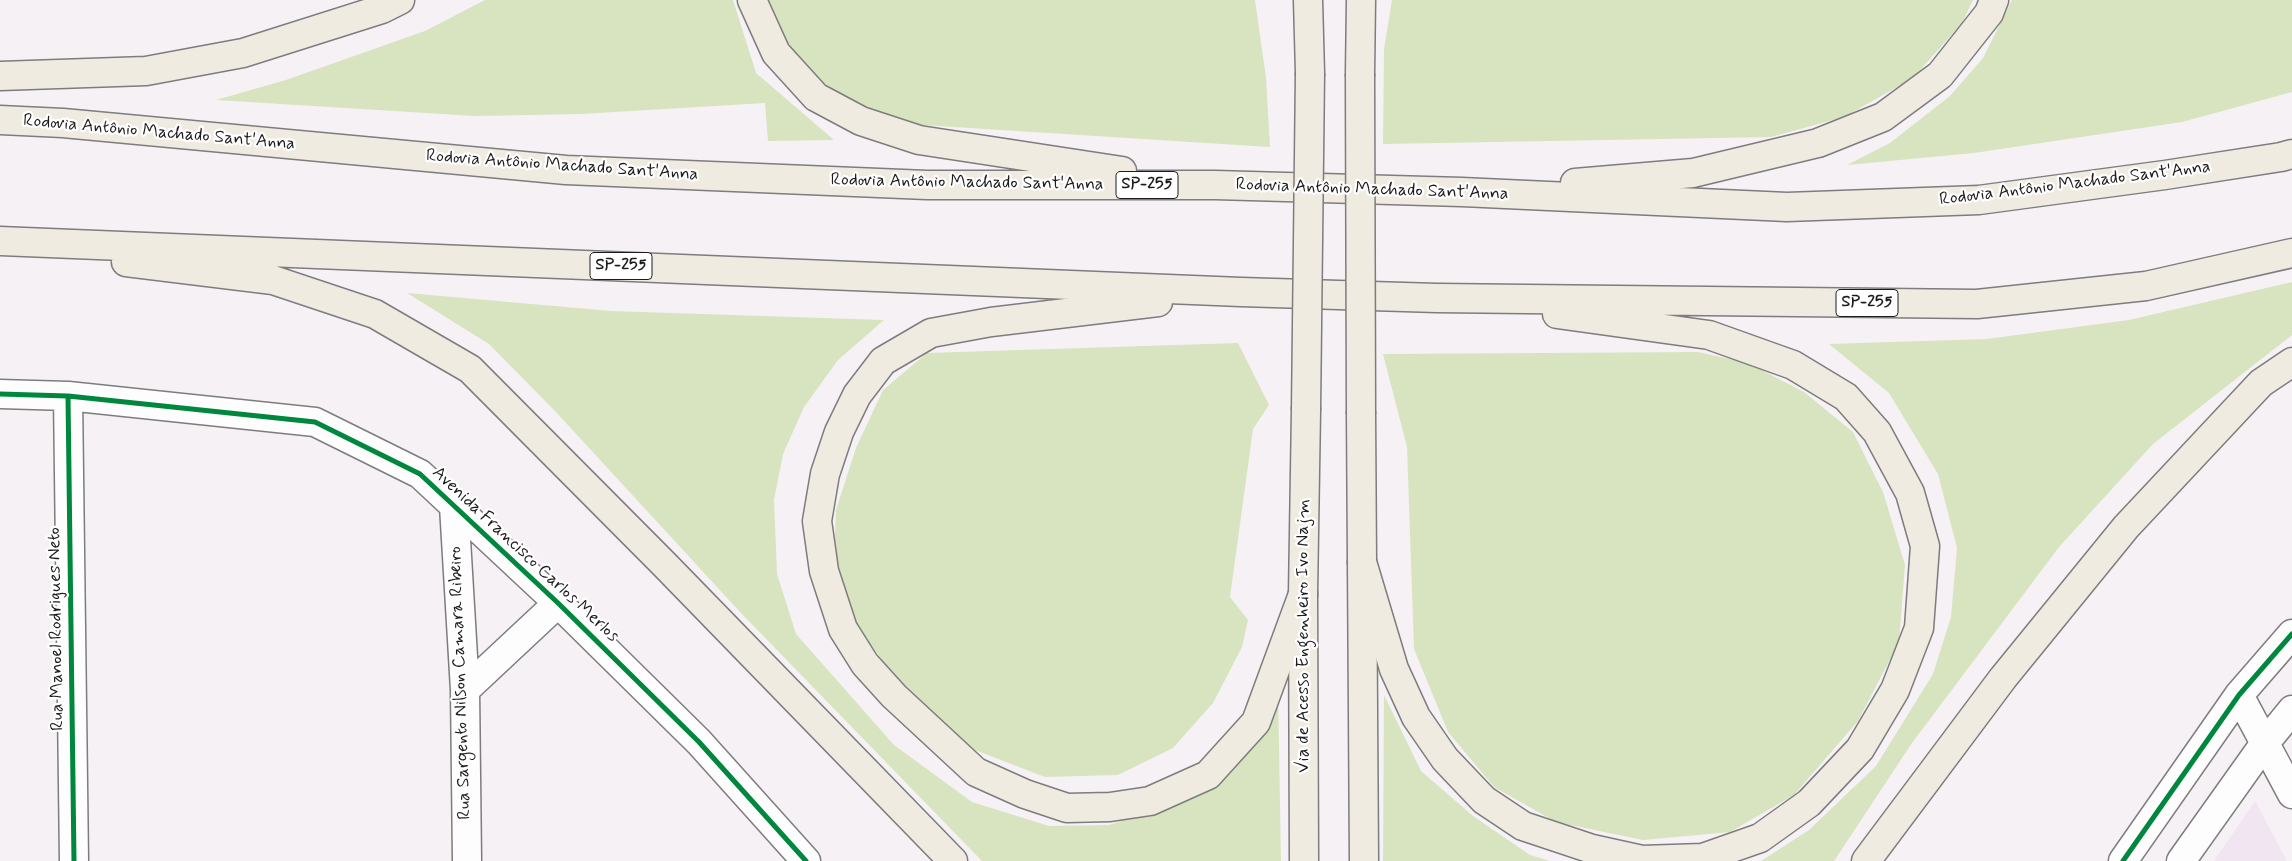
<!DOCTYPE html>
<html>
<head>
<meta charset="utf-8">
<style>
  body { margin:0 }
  canvas { display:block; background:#f5f1f5 }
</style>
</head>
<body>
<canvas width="2292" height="861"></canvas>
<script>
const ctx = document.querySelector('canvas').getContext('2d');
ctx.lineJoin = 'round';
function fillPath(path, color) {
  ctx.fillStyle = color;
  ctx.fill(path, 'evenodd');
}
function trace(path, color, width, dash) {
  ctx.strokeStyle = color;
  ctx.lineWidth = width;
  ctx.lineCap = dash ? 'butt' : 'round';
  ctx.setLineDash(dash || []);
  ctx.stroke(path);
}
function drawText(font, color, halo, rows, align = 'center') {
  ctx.font = font + ' Mynerve,sans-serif';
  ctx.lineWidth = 4.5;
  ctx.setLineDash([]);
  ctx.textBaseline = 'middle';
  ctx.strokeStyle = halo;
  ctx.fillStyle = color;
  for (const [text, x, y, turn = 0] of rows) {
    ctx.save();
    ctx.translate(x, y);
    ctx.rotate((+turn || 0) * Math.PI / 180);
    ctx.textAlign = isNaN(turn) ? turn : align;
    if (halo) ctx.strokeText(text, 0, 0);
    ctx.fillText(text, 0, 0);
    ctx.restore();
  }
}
fillPath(new Path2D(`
  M2255 801 2287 861H2214Z`), '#f1e5f1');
fillPath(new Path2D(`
  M485 0H733L756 73 834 140 768 141 765 103 581 114 475 116 216 100 286 80 425 31Z
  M768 0H1255L1266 78 1270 147 906 124 858 107 824 83 792 55Z
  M1392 0H1973L1962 23 1913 78 1844 117 1771 137 1383 144 1384 49Z
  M2012 0H2292V92L2182 122 1974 153 1847 165 1890 143 1950 96 1983 58Z
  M2292 282V335L2153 444 2059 547 1912 743 1834 861H1761L1809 830 1876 766 1933 674 1951 617 1957 548 1938 474 1889 393 1829 344 1987 339 2129 320Z
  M407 293 611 311 884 320 838 360 804 407 783 454 774 500 777 574 796 634 894 745 972 802 1049 826 1109 825 1167 806 1278 691 1281 861H982L741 613 555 411 489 344Z
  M1238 343 1269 405 1253 429 1230 597 1248 620 1242 647 1213 703 1173 748 1118 775 1045 777 975 750 919 711 849 614 834 561 836 510 856 448 883 390 927 353Z
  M1698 352 1748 363 1804 392 1853 432 1883 492 1905 565 1899 642 1858 721 1794 795 1730 832 1643 840 1556 822 1494 787 1448 732 1414 649 1407 447 1383 354Z
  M1384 695 1421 771 1473 816 1530 855 1550 861H1383Z`), '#d8e4bf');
const minor = new Path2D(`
  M0 394 68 396 315 422 420 474 558 603 699 742 806 861
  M68 396 74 861
  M454 506 465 690 467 861
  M465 690 558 603
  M2239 695 2292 794
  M2123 861 2239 695 2292 634
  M2181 861 2265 743 2292 710`);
const major = new Path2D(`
  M1308 0 1310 73
  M1360 74 1361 0
  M1361 414 1364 861
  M1304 861 1303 594 1306 410`);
const highway = new Path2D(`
  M752 0 776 53 816 97 861 121 919 140 1122 171
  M0 76 146 71 243 53 382 9 400 0
  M0 120 63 123 566 170 927 185H1215L1462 192 1787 207 1979 200 2165 175 2281 157 2292 154
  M1575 183 1693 173 1818 143 1883 117 1940 75 1989 13 1994 0
  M0 241 1241 292 1437 298 1977 304 2146 286 2292 253
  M126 262 273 280 375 314 470 369 665 565 953 861
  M1158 302 991 322 931 333 883 361 857 395 839 432 825 474 817 521 824 571 843 629 865 664 894 696 976 772 1025 794 1067 808 1110 807 1150 801 1208 775 1256 722 1303 594
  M1362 562 1394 669 1416 717 1445 759 1484 800 1523 826 1592 849 1642 860 1703 858 1760 838 1809 803 1860 749 1895 690 1919 628 1925 546 1910 493 1877 432 1846 397 1793 365 1709 335 1557 314
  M1866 861 2003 678 2126 527 2261 383 2292 362`);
trace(minor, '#7e7c7e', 31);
trace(major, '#7e7c7e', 31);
trace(highway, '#7e7c7e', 31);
trace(minor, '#fefdfe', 28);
trace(major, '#efebe1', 28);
trace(highway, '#efebe1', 28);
const majorBridge = new Path2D(`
  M1360 74 1361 414
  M1306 410 1310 73`);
trace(majorBridge, '#7e7c7e', 31, []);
trace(majorBridge, '#efebe1', 28);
trace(new Path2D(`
  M0 394 68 396 315 422 420 474 558 603 699 742 806 861
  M68 396 74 861
  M2123 861 2239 695 2292 634`), '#00873e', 5);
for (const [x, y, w] of [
  [1147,185,62],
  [621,266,62],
  [1867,303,62]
]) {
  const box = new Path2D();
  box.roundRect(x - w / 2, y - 13.5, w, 27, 4);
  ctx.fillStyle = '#fff';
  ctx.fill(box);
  trace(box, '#1c1c1c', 1);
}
drawText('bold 16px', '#1c1c1c', null, [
  ["SP-255",1147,185],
  ["SP-255",621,266],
  ["SP-255",1867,303]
]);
drawText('18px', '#1c1c1c', '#fff', [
  ["Rodovia Antônio Machado Sant'Anna",159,133,5],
  ["Rodovia Antônio Machado Sant'Anna",562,166,4],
  ["Rodovia Antônio Machado Sant'Anna",967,183,1],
  ["Rodovia Antônio Machado Sant'Anna",2075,184,-7],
  ["Rodovia Antônio Machado Sant'Anna",1372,190,2],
  ["Avenida Francisco Carlos Merlos",525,555,43],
  ["Rua Manoel Rodrigues Neto",57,629,-91],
  ["Via de Acesso Engenheiro Ivo Najm",1304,636,-90],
  ["Rua Sargento Nilson Camara Ribeiro",461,683,-92]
]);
</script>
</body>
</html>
